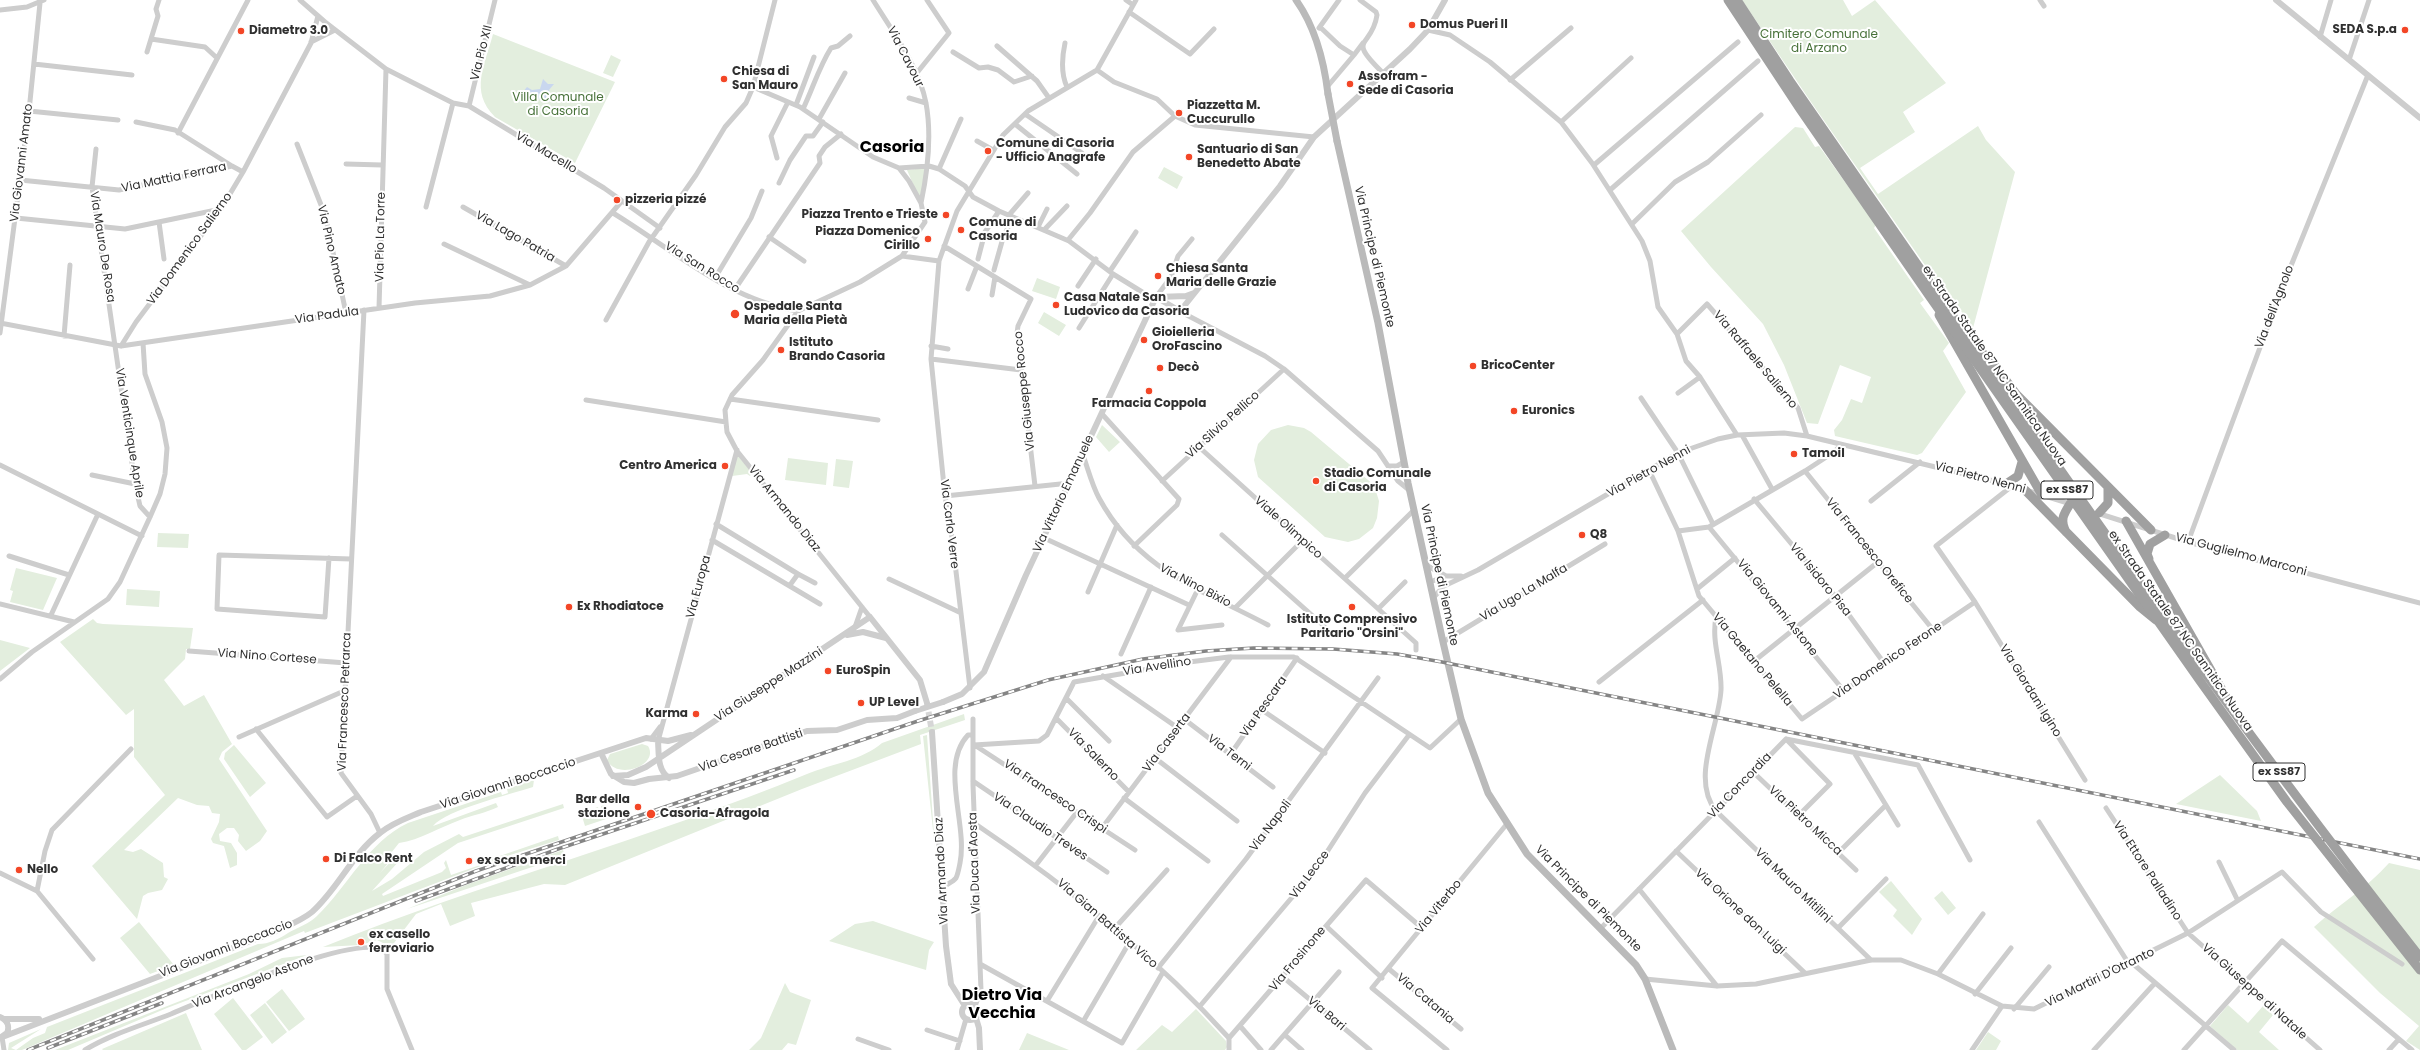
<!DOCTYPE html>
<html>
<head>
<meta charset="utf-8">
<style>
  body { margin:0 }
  canvas { display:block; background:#fff }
</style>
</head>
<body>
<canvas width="2420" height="1050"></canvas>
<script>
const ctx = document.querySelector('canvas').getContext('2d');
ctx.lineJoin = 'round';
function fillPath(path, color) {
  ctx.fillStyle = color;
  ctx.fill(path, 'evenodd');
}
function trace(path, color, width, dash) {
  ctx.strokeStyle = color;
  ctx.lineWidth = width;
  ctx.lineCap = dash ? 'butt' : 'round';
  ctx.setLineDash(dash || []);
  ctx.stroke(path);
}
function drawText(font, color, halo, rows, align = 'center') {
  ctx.font = font + ' Poppins,sans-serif';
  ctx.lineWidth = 4;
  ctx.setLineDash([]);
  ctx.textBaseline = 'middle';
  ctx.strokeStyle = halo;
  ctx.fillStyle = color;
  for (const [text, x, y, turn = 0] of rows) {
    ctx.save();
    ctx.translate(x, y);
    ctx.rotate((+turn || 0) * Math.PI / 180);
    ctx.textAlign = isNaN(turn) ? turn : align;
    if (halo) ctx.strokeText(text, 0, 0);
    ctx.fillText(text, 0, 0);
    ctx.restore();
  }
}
fillPath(new Path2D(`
  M1742 0H1843L1852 16 1875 0 1946 83 1903 112 1915 132 1860 168 1878 194 1978 126 1986 140 2015 172 1973 328 1944 287 1941 288 1811 102Z
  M493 34 615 82 575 163 495 117C469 91 485 65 493 34Z
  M611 55 621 60 613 77 603 73Z
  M1795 127 1803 128 1815 147 1819 146 1876 225 1874 228 1924 300 1920 303 1949 343 1943 351 1966 392 1922 453 1917 455 1835 436 1834 430 1842 420 1851 399 1862 403 1871 377 1840 365 1818 424 1807 423 1784 365 1763 324 1711 267 1681 231Z
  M1164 167 1183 177 1177 189 1158 178Z
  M926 168 920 200 907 170Z
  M1037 278 1060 287 1056 299 1032 291Z
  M1044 312 1066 325 1059 336 1038 323Z
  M1102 425 1120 442 1109 452 1096 437Z
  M1288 425 1304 428 1311 432 1374 485 1379 501 1377 518 1373 528 1359 539 1348 542 1325 537 1258 477 1254 460 1258 444 1271 430Z
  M737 457H739L752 473 750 476 747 474 732 476Z
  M788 458 828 463 826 485 785 480Z
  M836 459 853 461 849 488 833 486Z
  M158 533 189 534 188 548 157 547Z
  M16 568 57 578 43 610 10 602 13 591 10 590Z
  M127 589 160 591 159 607 126 605Z
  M93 619 97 623 103 624 193 628 190 649H186L185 659 164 680 184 706 204 695 232 744 222 752 219 759 267 831 260 841 246 851 238 841 239 835 234 828H227L219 834 220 841 231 843 237 853V865L230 868 224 846 213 843 211 839 219 822 220 814 212 813 209 806 197 805 178 798 124 850 133 852 141 849 163 863 164 877 168 879 162 890 148 893 143 896 137 919 92 866 165 795 134 757V709L126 715 60 642Z
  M0 640 30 648 0 671Z
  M964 714 965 720 920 735 921 744 802 789 565 885 544 884 471 903 475 916 450 926 441 904 416 914 391 947 377 940 361 945 323 947C482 883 649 839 807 774 831 764 863 760 882 743Z
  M927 735 935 849 923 736Z
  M642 744 648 746C660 765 617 781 607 760L610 754Z
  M234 745 266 783 250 797 224 759 225 753Z
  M2220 775 2257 811 2261 821 2176 804Z
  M534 780 533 787C509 795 448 809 433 826L496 803 498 807C486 813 472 815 460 820 440 827 420 840 399 843L391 853 394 856 380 873 395 857 400 860 372 891 392 879 424 852 459 834 463 837 563 804 564 808 458 843 382 894 383 896 442 872 446 868 444 863 446 860 451 875 492 861 491 859 558 836 559 840 507 856 305 933 304 931 22 1050H8L9 1043 41 1029 11 1048 16 1050 33 1038 45 1033 47 1027 258 944C269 944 279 939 288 933 297 928 310 923 317 916 348 886 368 842 408 823L501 792 502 795 508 793 507 789Z
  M605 805 609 818 585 826 581 813 598 807 599 811 602 810 601 806Z
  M563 850 565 856 407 909 466 885Z
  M2389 863 2420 870V1050L2406 1041 2419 1026 2380 993 2314 927C2338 905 2367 888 2389 863Z
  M1891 881 1922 919 1912 935 1893 916 1897 910 1879 892Z
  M1942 891 1956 908 1948 915 1934 898Z
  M873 921 934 942 929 950 926 970 829 941 855 924Z
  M139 922 174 965 150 974 120 938Z
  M307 955 167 1008 68 1050H55L249 974 282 958Z
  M785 983 790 992 811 1000 796 1045 788 1043 782 1050H749L761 1038Z
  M282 989 305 1019 289 1031 266 1002Z
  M233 998 263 1037 246 1050H242L214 1014Z
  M265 1003 287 1032 272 1044 250 1015Z
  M2228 1005 2248 1023 2263 1006 2273 1015 2259 1032 2279 1050H2237L2210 1026Z
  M1196 1009 1226 1041 1227 1047 1225 1050H1136L1162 1025 1172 1032Z
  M186 1013 202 1050H103L102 1049Z
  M1988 1032 2001 1041 1996 1050H1976Z
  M1027 1033 1069 1050H1019Z`), '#e3eede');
fillPath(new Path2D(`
  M543 79 548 84H554L549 90 552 98 549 102H544L536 97 525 96 522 93 527 87 532 90 540 89Z`), '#c9d7ef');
trace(new Path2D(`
  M927 703 932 732`), '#d6d6d6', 6, [6, 3]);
trace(new Path2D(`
  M300 0 325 22 386 69 453 103 469 106 604 188 660 228
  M873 0C892 31 919 66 926 103 932 136 928 170 921 203L909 181 899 168 929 166 939 169 965 186 973 197 999 211 1069 241 1113 274 1147 295 1156 297 1171 277 1178 256 1192 239
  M1126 0 1133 5
  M1360 0 1376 12 1377 15C1372 49 1345 36 1383 73
  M2040 0 2044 6
  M0 10 27 7 44 0
  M1129 12 1190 54 1214 29
  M1320 27 1340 46 1354 55 1363 43
  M1319 28 1339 0
  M1428 30 1450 35 1490 62 1561 122 1592 163 1642 241 1650 261 1658 307 1677 334 1686 361 1700 377 1737 435
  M2320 37 2331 0
  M151 39 205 47 217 58
  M311 42 335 30
  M1065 43C1062 57 1061 74 1067 87
  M997 46 1037 81 1049 98
  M147 52 158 16 156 9 159 0
  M953 52 979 68 988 67 998 70 1014 82 1032 76
  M2349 60 2369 0
  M34 64 132 75
  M1097 70 1114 82 1157 99 1175 116 1195 125 1314 137
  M916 74 949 33 927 0
  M1510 80 1571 28
  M753 87 800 107 873 157 899 168
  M1327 87 1354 55
  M909 98 926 103
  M796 105 814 57
  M469 106 495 0
  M803 109C813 88 819 67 831 48L838 46 850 36
  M29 111 118 120
  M1025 114 1082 153
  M819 119 845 73
  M136 122 175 130 232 166
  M1561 122 1631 58
  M1015 124 1077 174
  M178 133 248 0
  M977 141 993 150
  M297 144 325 215 346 313
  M96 149 92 187 135 484 140 506 150 517
  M777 158 771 136 788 102
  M346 164 382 165
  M1594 165 1738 42
  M939 169 961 119
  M20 180 119 190 232 166 243 172
  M779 183 790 160 806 136H813L823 122
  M1610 190 1758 61
  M426 207 453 103
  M463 207 566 266
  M613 213C672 249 728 300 798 311
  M1009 215 1028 193
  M16 218 125 229 221 209
  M159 222 164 259
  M1632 224 1675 182 1708 162 1761 115
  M1038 227 1047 209
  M1044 230 1067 206
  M769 237 804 261
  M1068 240 1090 213 1133 152 1175 116
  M444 244 530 285
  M944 246 1031 299 1018 326 1017 333 1035 486
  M902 256 925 222 921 203
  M978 259 985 232 999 211
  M994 270 1003 238 1013 217
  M1110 271 1136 232
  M715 278 751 218 762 191
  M1078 286 1096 259
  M735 289 820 163 819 156 825 147 841 134
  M968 289 977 266
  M992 295 995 277
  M379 308 386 69
  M364 310 341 773 371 814 380 833
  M798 311 763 360 732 395 725 410 726 422 727 432 737 451 870 617
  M798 311 860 282 902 256 939 261
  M1183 313 1265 356 1284 369 1378 451 1398 481 1409 490
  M606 320 649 242 696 175 725 127 746 103 753 87 775 0
  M0 323 121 346 415 303 490 296 530 285 566 266 621 202
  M1079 328 1113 274
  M0 333 29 111 40 3
  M1677 334 1707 304 1798 408 1807 436
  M64 336 70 265
  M121 346 136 322 221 209 243 172 311 43 318 16
  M931 346 948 349
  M931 359 1021 370
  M1678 393 1700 377
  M1641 398 1678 453 1713 524
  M730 399 878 420
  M586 400 726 422
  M1102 414 1179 499 1177 505 1134 546
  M1742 435 1772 489
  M1199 447 1416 643V650
  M1083 455C1088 469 1092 485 1099 498 1138 570 1200 589 1268 625
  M0 465 142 536
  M1389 466H1397L1404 462
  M1649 470 1678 531 1699 596 1802 719 1975 602
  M1805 471 1934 631
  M92 475 135 484
  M1162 481 1284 369
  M2012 486 1936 546 1975 602 2085 780
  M945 496 1070 483
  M1754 499 1835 596 1884 663
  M1871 501 1920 462
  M2097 513 2188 542 2420 603
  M716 524 798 574 790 585
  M1709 527 1844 691
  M1678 531 1709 527 1805 471 1834 452 1841 445
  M1222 535 1324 626
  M1044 538 1189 605
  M712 540 820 604
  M2188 542 2282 288 2368 75
  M9 556 69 575
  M329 558 325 617 217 609 219 555 351 559
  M1426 565 1446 576
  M798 574 815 583
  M1345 578 1414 510
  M889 579 959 612
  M1430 582 1446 576H1461
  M1198 589 1178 630 1222 625
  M1697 589 1735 558
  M1088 592 1117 525
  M1433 598 1444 586 1478 570 1678 453 1718 439 1737 435 1784 433 1807 436 2006 484 2071 504
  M0 604 74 622
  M1235 608 1302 541
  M1379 608 1405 582
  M51 615 98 514
  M1716 617C1711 642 1722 665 1721 690 1719 727 1690 779 1716 811L1871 960
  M855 627 862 607
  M1443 642 1605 544
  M189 651 346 663
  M1121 654 1151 587
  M1753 662 1878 562
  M1103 676 1178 728
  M0 679 32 652 108 599 120 582 150 517 160 494 165 474 167 448 162 422 145 374 143 343
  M1599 682 1703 600
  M970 688 951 530 945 496 931 359 939 261 957 211 1003 135 1028 111 1097 70 1136 0
  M1066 698 1109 741
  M1262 710 1325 753
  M1056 718 1129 792
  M973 719V785L981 990 975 1006
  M1184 719 1273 787
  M256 729 327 817 357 796
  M239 737 344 691
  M651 739 660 727
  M1786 739 1830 784 1798 816
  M658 741 737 450
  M974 745 1039 741 1047 735 1074 682 1189 662 1229 657H1294L1430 748 1461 719
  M976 746 1135 850
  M1855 754 1898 825
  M1230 755 1297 658
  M1155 758 1237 821
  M1754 773 1856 870
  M973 781 1107 872
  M1124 798 1208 861
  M2106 808 2188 933 2320 1050
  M2039 822 2129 964
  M974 823C1066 885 1155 956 1229 1038
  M1102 828 1231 657
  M1676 851 1805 973
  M1838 853 1886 805
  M2219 862 2237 899
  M1036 865 1077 812
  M0 873 37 891 45 851 52 830 131 749
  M943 887C947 884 953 882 956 878 958 874 959 868 960 863 968 824 939 766 968 735H973
  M1639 889 1717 986
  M37 891 93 959
  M1326 926 1382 978
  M1601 928 1786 739 1918 765 1970 860
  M1838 928 1886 879
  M1114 929 1167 870
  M2132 963 2234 1050
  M980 964 1122 1043 1163 972
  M1158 968 1246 859 1378 678
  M1389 969 1461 1029
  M1938 974 1983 914
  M1283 977 1370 1050
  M1645 979 1717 986 1756 984 1871 960H1901L1938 974 2002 1006 2034 1009 2188 933 2282 872 2321 912 2402 964
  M1975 994 2011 948
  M1047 1001 1099 916
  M1200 1006 1316 869 1365 793 1409 735
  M2014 1009 2049 967
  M1084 1020 1129 943
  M1240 1026 1261 1050
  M927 1030 960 1041
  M1285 1035 1302 1050
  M2 1037 4 1050
  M1229 1038 1366 880 1422 928
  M858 1039 889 1050
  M85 1050C111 1034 143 1025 171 1014 200 1002 369 925 387 954V989L412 1050
  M957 1050 966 1019
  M1229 1050V1038
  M1271 1050 1339 972
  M1447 1050 1372 988 1506 825
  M1972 1050 2002 1006
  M2094 1050 2155 983
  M2184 1050 2282 941 2412 1050
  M2389 1050 2399 1039`), '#cdcdcd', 5);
trace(new Path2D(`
  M2276 0 2420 118
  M1156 297 1183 313 1185 305 1280 186 1314 137 1410 49 1428 30 1445 0
  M1158 297 1186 296 1194 293
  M847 635 863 632 886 638
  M943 702 962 694 984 672 1026 575 1156 297
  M932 732 946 946 951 984 965 1006
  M658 741C659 754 657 770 669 778
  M601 753 611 774 624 782 634 783 649 779 677 776 807 731 837 730 867 720 897 718 915 711
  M613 776 628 775 646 767 870 617 920 680 927 703
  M962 1012a8 8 0 1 1 16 0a8 8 0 1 1-16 0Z
  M0 1017C7 1020 10 1026 7 1033L0 1038
  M976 1018 979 1028 980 1050
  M4 1019H39
  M5 1036 274 932C287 926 301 921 312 912 338 889 352 854 380 833 392 823 407 818 421 812L646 738 668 741 691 735`), '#cdcdcd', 6);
trace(new Path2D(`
  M1296 0C1316 28 1324 61 1328 94
  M1337 141 1378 323 1408 483 1443 642 1461 719 1488 793 1527 854 1636 965 1645 979 1673 1050`), '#bababa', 7);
trace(new Path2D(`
  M1939 315 2042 495
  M1978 348 1996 367 2016 394 2151 530
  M2006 484 2018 476 2022 462
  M2025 490 2140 607 2156 620
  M2099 513 2108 503V488
  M2126 521 2226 697
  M2066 532C2060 520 2063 515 2070 504
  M2149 559 2147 554 2150 544 2165 535`), '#a0a0a0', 9);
const rail = new Path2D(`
  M416 901 558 849 794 770
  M48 1048 162 1003
  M28 1050 476 871 918 721 1048 680 1143 659 1206 651 1254 648 1333 649 1397 654 1442 662 2420 859`);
trace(rail, '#858585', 3.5);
trace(rail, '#fff', 2, [6]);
trace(new Path2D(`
  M915 711 943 702`), '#cdcdcd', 6);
trace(new Path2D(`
  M1328 94 1337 141`), '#bababa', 7);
trace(new Path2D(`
  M1728 0 1800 109 1930 297 2200 681 2287 802 2420 970
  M1737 0 1790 81C1995 376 2197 675 2420 957`), '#a0a0a0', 9);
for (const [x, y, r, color] of [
  [1412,25,4,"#f34626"],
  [2405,30,4,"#f34626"],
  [241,31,4,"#f34626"],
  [724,79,4,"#f34626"],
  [1350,84,4,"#f34626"],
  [1179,113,4,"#f34626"],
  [988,151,4,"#f34626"],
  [1189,157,4,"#f34626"],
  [617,200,4,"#f34626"],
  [946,215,4,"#f34626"],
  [961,230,4,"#f34626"],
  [928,239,4,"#f34626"],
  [1158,276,4,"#f34626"],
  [1056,305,4,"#f34626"],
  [735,314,5,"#f34626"],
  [1144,340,4,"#f34626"],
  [781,350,4,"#f34626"],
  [1473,366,4,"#f34626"],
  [1160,368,4,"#f34626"],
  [1149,391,4,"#f34626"],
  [1514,411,4,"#f34626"],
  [1794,454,4,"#f34626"],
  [725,466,4,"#f34626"],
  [1316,481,4,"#f34626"],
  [1582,535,4,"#f34626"],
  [569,607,4,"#f34626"],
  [1352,607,4,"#f34626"],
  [828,671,4,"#f34626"],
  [861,703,4,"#f34626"],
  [696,714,4,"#f34626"],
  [638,807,4,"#f34626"],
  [651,814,5,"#f34626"],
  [326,859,4,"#f34626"],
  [469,861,4,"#f34626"],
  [19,870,4,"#f34626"],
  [361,942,4,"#f34626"]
]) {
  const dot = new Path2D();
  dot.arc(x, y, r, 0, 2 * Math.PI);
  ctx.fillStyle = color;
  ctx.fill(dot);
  trace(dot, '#fff', 1.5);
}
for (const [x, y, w] of [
  [2067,490,52],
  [2279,772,52]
]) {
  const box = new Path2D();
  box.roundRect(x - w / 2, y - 9, w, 18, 3);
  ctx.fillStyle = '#fff';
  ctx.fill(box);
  trace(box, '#303030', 1);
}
drawText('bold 11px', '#303030', null, [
  ["ex SS87",2067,490],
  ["ex SS87",2279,772]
]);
drawText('bold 12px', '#303030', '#fff', [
  ["Domus Pueri II",1420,25],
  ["SEDA S.p.a",2397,30,"right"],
  ["Diametro 3.0",249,31],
  ["Chiesa di",732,72],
  ["San Mauro",732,86],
  ["Assofram -",1358,77],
  ["Sede di Casoria",1358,91],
  ["Piazzetta M.",1187,106],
  ["Cuccurullo",1187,120],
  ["Comune di Casoria",996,144],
  ["- Ufficio Anagrafe",996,158],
  ["Santuario di San",1197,150],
  ["Benedetto Abate",1197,164],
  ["pizzeria pizzé",625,200],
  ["Piazza Trento e Trieste",938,215,"right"],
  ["Comune di",969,223],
  ["Casoria",969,237],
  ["Piazza Domenico",920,232,"right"],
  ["Cirillo",920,246,"right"],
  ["Chiesa Santa",1166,269],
  ["Maria delle Grazie",1166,283],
  ["Casa Natale San",1064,298],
  ["Ludovico da Casoria",1064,312],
  ["Ospedale Santa",744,307],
  ["Maria della Pietà",744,321],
  ["Gioielleria",1152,333],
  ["OroFascino",1152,347],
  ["Istituto",789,343],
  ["Brando Casoria",789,357],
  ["BricoCenter",1481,366],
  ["Decò",1168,368],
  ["Farmacia Coppola",1149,404,"center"],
  ["Euronics",1522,411],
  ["Tamoil",1802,454],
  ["Centro America",717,466,"right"],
  ["Stadio Comunale",1324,474],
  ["di Casoria",1324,488],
  ["Q8",1590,535],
  ["Ex Rhodiatoce",577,607],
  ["Istituto Comprensivo",1352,620,"center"],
  ["Paritario \"Orsini\"",1352,634,"center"],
  ["EuroSpin",836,671],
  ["UP Level",869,703],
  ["Karma",688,714,"right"],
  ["Bar della",630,800,"right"],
  ["stazione",630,814,"right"],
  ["Casoria-Afragola",660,814],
  ["Di Falco Rent",334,859],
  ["ex scalo merci",477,861],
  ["Nello",27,870],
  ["ex casello",369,935],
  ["ferroviario",369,949]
], 'left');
drawText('12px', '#477139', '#fff', [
  ["Cimitero Comunale",1819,35],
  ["di Arzano",1819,49],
  ["Villa Comunale",558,98],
  ["di Casoria",558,112]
]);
drawText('12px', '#303030', '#fff', [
  ["Via Pio XII",482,53,-76],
  ["Via Cavour",905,57,63],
  ["Via Macello",546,153,31],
  ["Via Giovanni Amato",22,163,-83],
  ["Via Mattia Ferrara",174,178,-12],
  ["Via Pio La Torre",381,237,-89],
  ["Via Lago Patria",515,237,30],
  ["Via Mauro De Rosa",102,247,81],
  ["Via Domenico Salierno",190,249,-54],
  ["Via Pino Amato",331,250,77],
  ["Via Principe di Piemonte",1374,257,77],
  ["Via San Rocco",702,268,32],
  ["Via dell'Agnolo",2275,307,-69],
  ["Via Padula",327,316,-8],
  ["Via Raffaele Salierno",1755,360,50],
  ["ex Strada Statale 87 NC Sannitica Nuova",1994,366,55],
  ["Via Giuseppe Rocco",1025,391,-96],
  ["Via Silvio Pellico",1223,425,-42],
  ["Via Venticinque Aprile",129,433,81],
  ["Via Pietro Nenni",1649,472,-29],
  ["Via Pietro Nenni",1980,478,15],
  ["Via Vittorio Emanuele",1064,494,-65],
  ["Via Armando Diaz",784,509,51],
  ["Via Carlo Verre",949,524,83],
  ["Viale Olimpico",1288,528,42],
  ["Via Francesco Orefice",1869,551,51],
  ["Via Guglielmo Marconi",2241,555,15],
  ["Via Principe di Piemonte",1439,575,78],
  ["Via Isidoro Pisa",1820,580,51],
  ["Via Nino Bixio",1195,586,28],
  ["Via Europa",699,587,-75],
  ["Via Ugo La Malfa",1524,593,-31],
  ["Via Giovanni Astone",1777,608,51],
  ["ex Strada Statale 87 NC Sannitica Nuova",2180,631,55],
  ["Via Nino Cortese",267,657,4],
  ["Via Gaetano Pelella",1752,660,50],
  ["Via Domenico Ferone",1888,661,-34],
  ["Via Avellino",1157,667,-9],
  ["Via Giuseppe Mazzini",769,685,-33],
  ["Via Giordani Igino",2030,691,58],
  ["Via Francesco Petrarca",345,702,-88],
  ["Via Pescara",1264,707,-55],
  ["Via Caserta",1167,743,-53],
  ["Via Cesare Battisti",751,751,-19],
  ["Via Terni",1229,753,37],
  ["Via Salerno",1093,755,46],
  ["Via Giovanni Boccaccio",508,784,-18],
  ["Via Concordia",1740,786,-46],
  ["Via Francesco Crispi",1055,797,34],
  ["Via Pietro Micca",1805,821,43],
  ["Via Napoli",1271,826,-53],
  ["Via Claudio Treves",1040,827,34],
  ["Via Duca d'Aosta",975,863,-92],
  ["Via Armando Diaz",942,871,-93],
  ["Via Ettore Palladino",2147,871,57],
  ["Via Lecce",1310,875,-53],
  ["Via Mauro Mitilini",1793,886,44],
  ["Via Principe di Piemonte",1588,899,45],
  ["Via Viterbo",1439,907,-51],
  ["Via Orione don Luigi",1740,912,43],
  ["Via Gian Battista Vico",1107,924,41],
  ["Via Giovanni Boccaccio",226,949,-21],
  ["Via Frosinone",1298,959,-50],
  ["Via Martiri D'Otranto",2100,978,-26],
  ["Via Arcangelo Astone",253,982,-21],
  ["Via Giuseppe di Natale",2254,992,42],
  ["Via Catania",1425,999,40],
  ["Via Bari",1326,1014,40]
]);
drawText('bold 16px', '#000', '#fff', [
  ["Casoria",892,148],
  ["Dietro Via",1002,996],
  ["Vecchia",1002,1014]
]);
</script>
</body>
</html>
